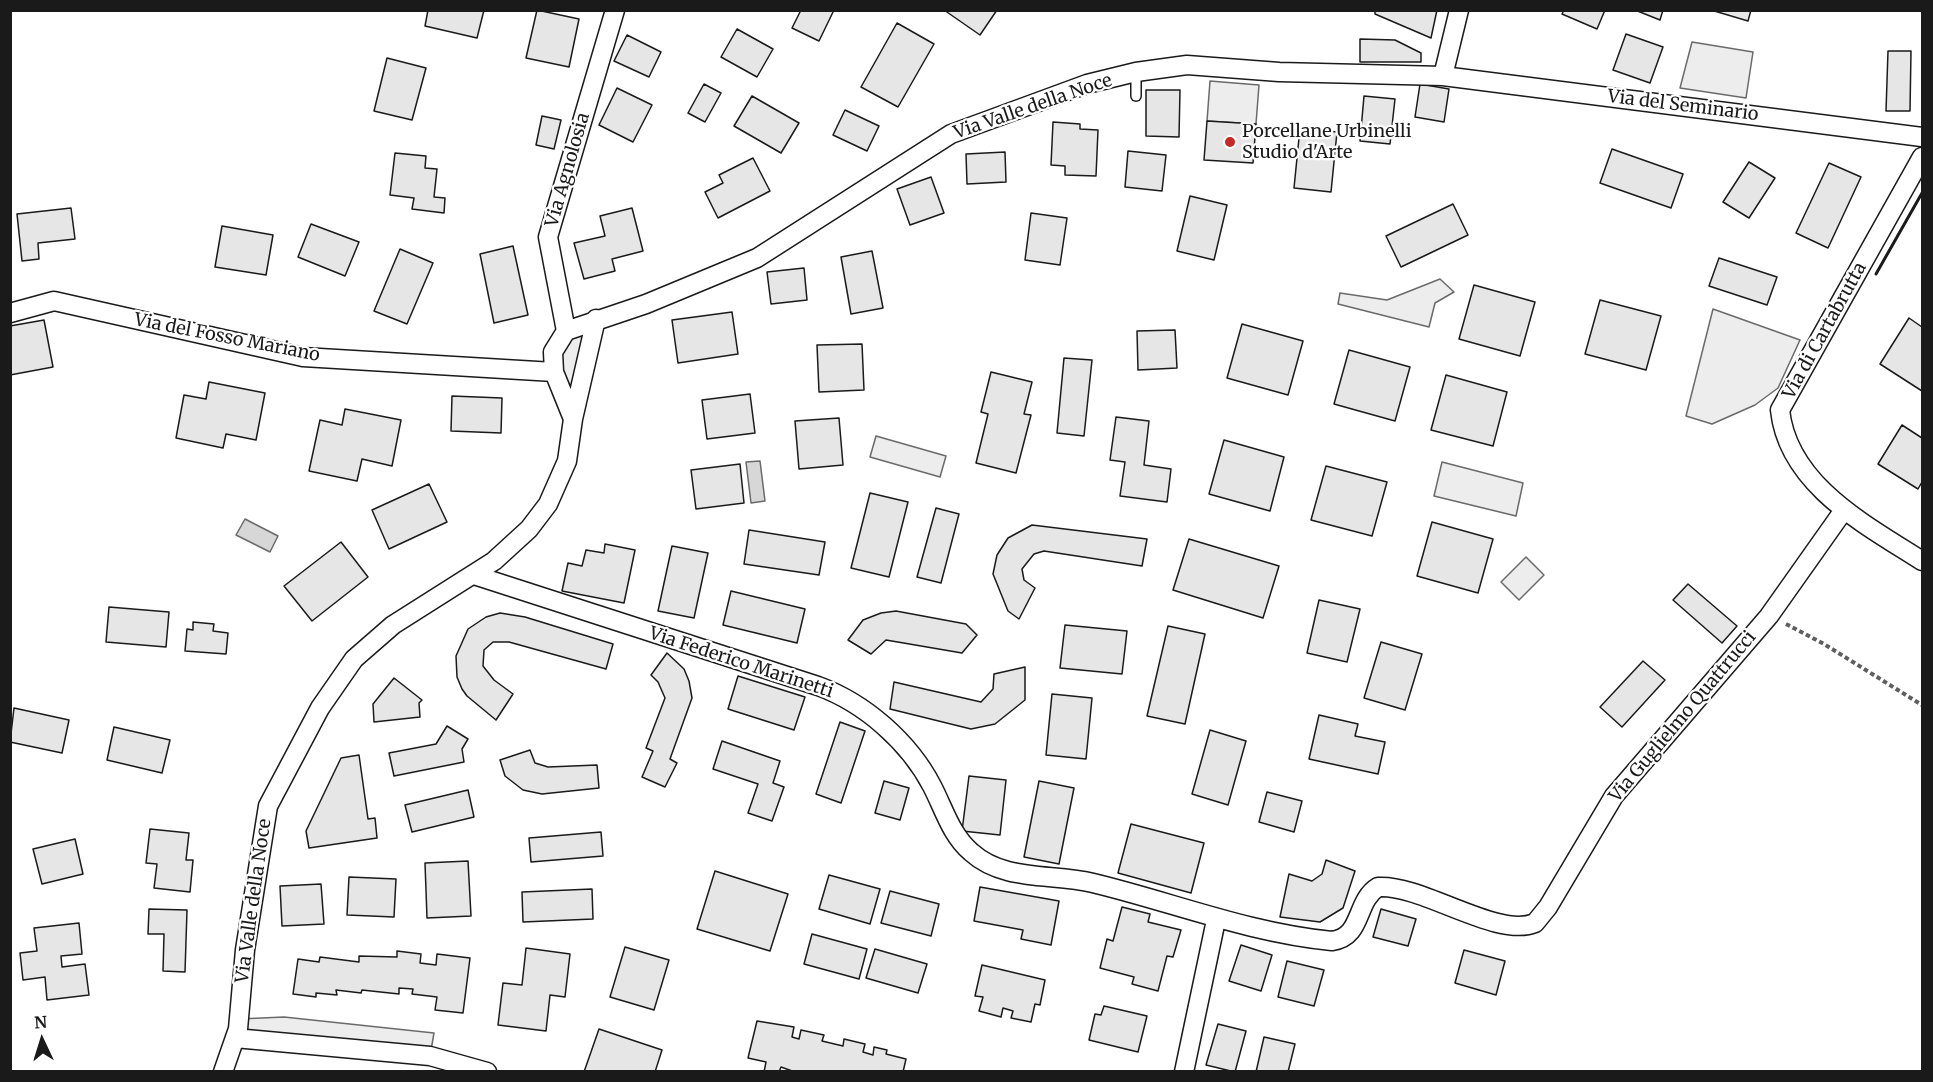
<!DOCTYPE html>
<html>
<head>
<meta charset="utf-8">
<style>
  body { margin:0 }
  #map { position:relative; width:1933px; height:1082px; overflow:hidden; background:#fff; font-family:Merriweather,serif }
  canvas { display:block }
  .frame { position:absolute; inset:0; border:12px solid #1a1a1a; pointer-events:none }
  .north { position:absolute; left:12px; top:1010px; width:60px; height:60px; -webkit-text-stroke:4px #fff; paint-order:stroke; rotate:356deg; font-size:16px; font-weight:700; line-height:24px; text-align:center; color:#1a1a1a }
  .north::after { content:''; display:block; margin:auto; width:21px; height:27px; background:#1a1a1a; clip-path:polygon(50% 0,100% 100%,50% 72%,0 100%) }
</style>
</head>
<body>
<div id="map">
<canvas width="1933" height="1082"></canvas>
<div class="frame"></div>
<div class="north">N</div>
</div>
<script>
const ctx = document.querySelector('canvas').getContext('2d');
ctx.lineJoin = 'round';
function fillPath(path, color) {
  ctx.fillStyle = color;
  ctx.fill(path, 'evenodd');
}
function trace(path, color, width, dash) {
  ctx.strokeStyle = color;
  ctx.lineWidth = width;
  ctx.lineCap = dash ? 'butt' : 'round';
  ctx.setLineDash(dash || []);
  ctx.stroke(path);
}
function drawText(font, color, halo, rows, align = 'center') {
  ctx.font = font + ' Merriweather,serif';
  ctx.lineWidth = 4.5;
  ctx.setLineDash([]);
  ctx.textBaseline = 'middle';
  ctx.strokeStyle = halo;
  ctx.fillStyle = color;
  for (const [text, x, y, turn = 0] of rows) {
    ctx.save();
    ctx.translate(x, y);
    ctx.rotate((+turn || 0) * Math.PI / 180);
    ctx.textAlign = isNaN(turn) ? turn : align;
    if (halo) ctx.strokeText(text, 0, 0);
    ctx.fillText(text, 0, 0);
    ctx.restore();
  }
}
const built = new Path2D(`
  M1692 42 1753 52 1746 98 1680 88Z
  M1210 81 1259 85 1256 124 1207 121Z
  M1440 279 1454 292 1435 303 1429 327 1338 304 1340 293 1387 300Z
  M1713 309 1800 340 1778 388 1755 405 1712 424 1686 416Z
  M587 330 570 397 561 366 562 351 574 334Z
  M876 436 946 456 940 477 870 457Z
  M1442 462 1523 483 1516 516 1434 496Z
  M1526 557 1544 575 1519 600 1501 582Z
  M284 1017 434 1033 430 1056 235 1038 239 1019Z`);
fillPath(built, '#ededed');
trace(built, '#6a6a6a', 1.5);
const water = new Path2D(`
  M760 461 765 501 751 503 746 462Z
  M245 519 278 536 270 552 236 535Z`);
fillPath(water, '#d7d7d7');
trace(water, '#6a6a6a', 1.5);
const building = new Path2D(`
  M428 10H484L477 38 425 26Z
  M537 10 579 19 569 67 526 58Z
  M801 10H834L819 41 792 28Z
  M944 10H997L980 35Z
  M1375 10H1437L1431 38 1375 14Z
  M1564 10H1605L1597 29 1562 14Z
  M1635 10H1663L1660 20Z
  M1711 10H1751L1748 21Z
  M897 23 934 44 898 107 861 87Z
  M737 29 773 49 757 77 721 57Z
  M1626 34 1663 47 1650 83 1613 70Z
  M627 35 661 52 649 77 614 61Z
  M1360 39 1395 40 1421 53V62H1360Z
  M1888 51H1911L1910 111H1886Z
  M387 58 426 68 412 120 374 111Z
  M704 84 721 93 705 122 688 113Z
  M1420 84 1449 89 1444 122 1415 117Z
  M617 88 652 105 633 142 599 125Z
  M1146 90H1180L1179 137 1146 136Z
  M752 96 799 123 781 153 734 126Z
  M1364 96 1395 99 1390 144 1360 141Z
  M845 110 879 126 867 151 833 135Z
  M542 116 561 120 554 149 536 145Z
  M1207 121 1256 124 1253 163 1204 160Z
  M1053 122 1080 124V129L1098 130 1096 176 1065 175V166L1051 165Z
  M1300 128 1337 132 1331 192 1294 188Z
  M1612 149 1683 174 1671 208 1600 183Z
  M1128 151 1166 155 1162 191 1125 187Z
  M1005 152 1006 182 967 184 966 154Z
  M395 153 426 156 425 168 437 169 434 197 445 198 444 213 412 209 414 198 390 195Z
  M753 158 770 191 718 218 705 192 723 183 719 175Z
  M1749 162 1775 178 1749 218 1723 202Z
  M1829 163 1861 177 1828 248 1796 233Z
  M931 177 944 213 910 225 897 189Z
  M1190 196 1227 205 1214 260 1177 251Z
  M1453 204 1468 235 1401 267 1386 236Z
  M71 208 75 239 38 243 39 259 22 261 17 214Z
  M632 208 643 251 612 259 615 271 584 279 574 243 605 236 600 216Z
  M1031 213 1067 218 1060 265 1025 260Z
  M311 224 359 242 345 276 298 257Z
  M222 226 273 235 266 275 215 267Z
  M513 246 528 315 494 323 480 254Z
  M400 249 433 263 407 324 374 311Z
  M872 251 883 308 851 314 841 257Z
  M1719 258 1777 277 1767 305 1709 286Z
  M804 268 807 300 771 304 767 272Z
  M1474 285 1535 302 1520 356 1459 339Z
  M1600 300 1661 316 1646 370 1585 354Z
  M732 312 738 354 678 363 672 320Z
  M1909 318 1922 327V391L1880 364Z
  M44 320 53 367 10 375V326Z
  M1242 324 1303 341 1288 395 1227 378Z
  M1175 330 1177 368 1138 370 1137 331Z
  M862 344 864 390 819 392 817 345Z
  M1349 350 1410 367 1395 421 1334 404Z
  M1064 358 1092 360 1084 436 1057 433Z
  M991 372 1032 382 1024 414 1031 415 1016 473 976 463 988 414 981 412Z
  M1446 375 1507 392 1493 446 1431 430Z
  M209 382 265 393 256 440 226 434 223 448 176 438 184 395 206 399Z
  M750 394 755 433 707 439 702 400Z
  M452 396 502 398 501 433 451 431Z
  M345 409 401 420 392 466 362 459 357 481 309 471 320 420 342 425Z
  M1116 417 1149 421 1144 465 1171 469 1167 502 1120 496 1125 462 1110 460Z
  M839 418 843 465 799 469 795 421Z
  M1902 425 1922 438V482L1918 489 1878 464Z
  M1224 440 1284 457 1270 511 1209 494Z
  M740 464 744 503 696 509 691 470Z
  M1326 466 1387 482 1372 536 1311 520Z
  M429 484 447 522 389 549 372 510Z
  M870 493 908 502 889 577 851 568Z
  M936 508 959 514 941 583 917 577Z
  M1432 522 1493 539 1478 593 1417 576Z
  M1032 525 1147 539 1142 566 1044 551 1034 554 1022 569 1024 580 1035 588 1019 619 1008 611 993 574 997 555 1008 538Z
  M749 530 825 542 819 575 744 564Z
  M1189 539 1279 566 1263 618 1173 590Z
  M341 542 368 577 312 621 284 586Z
  M605 544 635 550 624 603 562 591 568 563 582 566 586 550 604 553Z
  M672 546 708 553 694 618 658 611Z
  M1688 584 1737 626 1722 643 1673 600Z
  M731 591 805 609 797 643 723 625Z
  M1319 600 1360 609 1347 662 1307 653Z
  M109 607 169 612 166 647 106 642Z
  M896 611 966 624 977 635 962 653 886 640 871 654 848 640 863 620 881 613Z
  M500 613 525 617 613 644 606 669 509 642H493L484 650 483 666 494 680 513 694 496 720 467 696 462 689 457 677 456 656 468 629 486 617Z
  M193 622 214 624 213 631 228 633 226 654 185 651 187 629 193 630Z
  M1065 625 1127 631 1122 674 1060 668Z
  M1168 626 1205 634 1185 724 1147 716Z
  M1381 642 1422 654 1405 710 1364 698Z
  M667 653 684 669 689 681 692 698 670 759 677 763 665 787 642 777 653 751 646 748 665 698 658 682 651 675Z
  M1643 661 1665 680 1622 727 1600 707Z
  M1025 667V700L995 724 971 729 890 709 894 682 981 702 993 689 994 674Z
  M738 676 805 697 794 730 728 709Z
  M394 678 422 700 419 703 420 717 374 722 373 704Z
  M1052 694 1092 698 1086 759 1046 755Z
  M14 708 69 720 62 753 10 742Z
  M1319 715 1358 724 1355 736 1385 742 1378 774 1309 759Z
  M840 722 865 731 841 803 816 794Z
  M447 726 468 739 462 749 464 762 394 776 389 753 436 744Z
  M114 727 170 740 162 773 107 760Z
  M1210 730 1246 741 1228 805 1192 794Z
  M722 741 780 761 773 783 784 787 772 821 748 813 758 784 713 769Z
  M530 750 535 763 548 767 597 765 599 788 542 794 523 790 505 776 500 760Z
  M359 755 368 819 375 818 377 838 309 848 306 831 341 758Z
  M969 776 1006 780 1000 835 962 831Z
  M884 781 909 788 900 820 875 813Z
  M1039 781 1074 788 1059 864 1024 857Z
  M468 790 474 817 412 832 405 805Z
  M1267 792 1302 801 1294 832 1259 822Z
  M1131 824 1204 843 1191 893 1118 873Z
  M150 829 189 833 186 860H193L190 892 154 888 157 864 146 863Z
  M601 832 603 856 531 862 529 838Z
  M75 839 83 874 42 884 33 849Z
  M1326 860 1355 871 1343 908 1320 922 1280 917 1289 874 1312 881 1322 874Z
  M468 861 471 916 427 918 425 863Z
  M715 871 788 894 770 951 697 929Z
  M829 875 880 889 870 924 819 909Z
  M349 877 396 879 394 917 347 915Z
  M321 884 324 924 282 926 280 886Z
  M980 887 1059 901 1051 945 1021 939 1023 930 974 921Z
  M592 889 593 919 523 922 522 892Z
  M890 891 939 904 931 936 881 923Z
  M1122 907 1150 914 1148 922 1181 930 1173 957 1167 956 1158 991 1132 984 1134 977 1100 968 1107 939 1113 941Z
  M149 909 187 910 185 972 163 971 164 934H148Z
  M1381 909 1416 919 1408 946 1373 937Z
  M79 923 82 954 61 956 62 967 85 964 89 995 47 1000 45 977 23 980 20 953 37 951 34 928Z
  M812 934 867 949 859 979 804 964Z
  M1241 945 1272 955 1261 991 1229 981Z
  M625 947 669 960 654 1010 610 997Z
  M526 948 570 954 565 997 550 995 546 1031 498 1025 503 983 522 985Z
  M875 949 927 964 918 993 866 978Z
  M1464 950 1505 961 1496 995 1455 983Z
  M397 951 421 954 420 963 436 965 437 954 470 958 463 1013 435 1010 437 997 412 994 413 989 399 988V994L362 990 361 993 336 990 337 995 316 993V997L293 994 298 959 319 962 320 957 359 962V956L397 957Z
  M1287 961 1324 970 1314 1006 1278 997Z
  M982 965 1045 980 1040 1005 1035 1004 1031 1022 1011 1018 1013 1011 1003 1008 1001 1017 979 1011 983 997 975 996Z
  M1104 1006 1147 1016 1138 1052 1089 1040 1095 1014 1101 1015Z
  M757 1021 794 1027 792 1037 799 1039 801 1030 824 1035 822 1041 843 1046 844 1039 865 1044 863 1052 873 1055 874 1047 887 1050 886 1054 906 1059 903 1072H795L781 1067 779 1072H764L766 1062 748 1058Z
  M1218 1024 1246 1031 1235 1072 1206 1065Z
  M599 1029 662 1050 655 1072H584Z
  M1264 1037 1295 1044 1288 1072H1256Z`);
fillPath(building, '#e6e6e6');
trace(building, '#1a1a1a', 1.5);
const service = new Path2D(`
  M1136 96V72`);
const minor = new Path2D(`
  M1443 76 1459 10
  M1922 157 1780 410C1788 485 1866 525 1922 561
  M10 313 54 301 303 357 554 372
  M566 331 548 237 615 10
  M573 419 554 372 553 352 566 331 646 304 757 258 951 134 1087 84 1136 72 1187 65 1279 72 1443 76 1922 137
  M474 575 818 686C865 703 909 742 932 786 944 809 951 835 971 852 1004 882 1052 873 1093 883 1172 902 1249 933 1332 941 1363 937 1355 901 1378 887 1422 884 1497 939 1535 923L1548 907 1614 796 1769 616 1844 510
  M235 1038 430 1056 487 1072
  M223 1072 238 1029 245 950 268 806 320 708 354 659 393 625 494 561 529 529 548 504 567 461 573 419 596 319
  M1184 1072 1216 920`);
trace(service, '#1a1a1a', 12);
trace(minor, '#1a1a1a', 21);
trace(new Path2D(`
  M1786 624 1824 644 1922 705`), '#5f5f5f', 4, [4.5, 3]);
trace(service, '#fff', 9);
trace(minor, '#fff', 18);
trace(new Path2D(`
  M1876 274 1922 193`), '#1a1a1a', 3);
for (const [x, y, r, color] of [
  [1230,142,6,"#c62828"]
]) {
  const dot = new Path2D();
  dot.arc(x, y, r, 0, 2 * Math.PI);
  ctx.fillStyle = color;
  ctx.fill(dot);
  trace(dot, '#fff', 2);
}
drawText('18px', '#1a1a1a', '#fff', [
  ["Via del Seminario",1683,106,7],
  ["Via Valle della Noce",1033,107,-19],
  ["Via Agnolosia",568,170,-74],
  ["Via di Cartabrutta",1825,331,-61],
  ["Via del Fosso Mariano",227,338,11],
  ["Via Federico Marinetti",741,663,18],
  ["Via Guglielmo Quattrucci",1683,717,-50],
  ["Via Valle della Noce",254,901,-82]
]);
drawText('18px', '#1a1a1a', '#fff', [
  ["Porcellane Urbinelli",1242,132],
  ["Studio d'Arte",1242,153]
], 'left');
</script>
</body>
</html>
